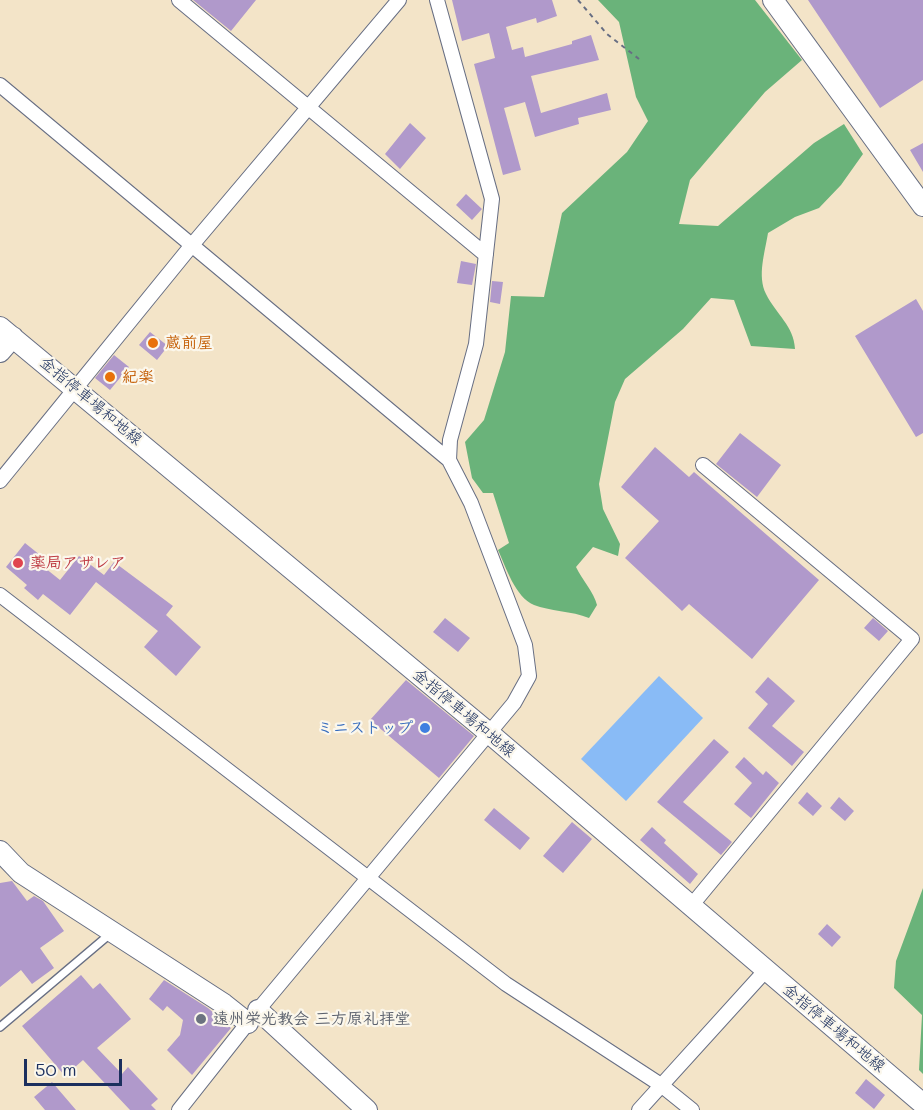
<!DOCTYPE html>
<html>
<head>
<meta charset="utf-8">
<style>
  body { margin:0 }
  #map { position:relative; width:923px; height:1110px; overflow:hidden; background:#f3e4c8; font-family:Mali,sans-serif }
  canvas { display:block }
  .scale { position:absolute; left:24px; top:1059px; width:98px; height:27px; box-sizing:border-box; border:3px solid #1b2f5e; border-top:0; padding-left:8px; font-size:18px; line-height:21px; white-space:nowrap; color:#1b2f5e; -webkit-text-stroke:4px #fbf7ec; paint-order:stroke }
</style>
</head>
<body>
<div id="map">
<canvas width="923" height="1110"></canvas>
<div class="scale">50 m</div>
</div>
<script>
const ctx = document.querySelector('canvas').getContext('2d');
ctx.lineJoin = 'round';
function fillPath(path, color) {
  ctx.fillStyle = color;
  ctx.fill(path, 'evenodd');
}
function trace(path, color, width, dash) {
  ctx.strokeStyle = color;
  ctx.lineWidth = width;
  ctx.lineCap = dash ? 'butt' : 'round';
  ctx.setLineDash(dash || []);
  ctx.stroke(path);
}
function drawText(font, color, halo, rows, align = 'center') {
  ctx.font = font + ' Mali,"Klee One",sans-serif';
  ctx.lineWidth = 4.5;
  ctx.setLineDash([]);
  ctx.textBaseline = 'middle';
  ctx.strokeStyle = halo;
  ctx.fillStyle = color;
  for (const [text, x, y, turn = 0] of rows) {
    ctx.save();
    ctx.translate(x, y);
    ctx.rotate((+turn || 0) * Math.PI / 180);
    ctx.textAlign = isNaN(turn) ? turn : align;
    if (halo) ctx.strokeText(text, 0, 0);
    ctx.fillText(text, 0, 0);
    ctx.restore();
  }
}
fillPath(new Path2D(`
  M598 0H755L802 60 765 92 690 180 679 224 718 226 814 143 844 124 863 154 841 185 819 208 795 217 768 233C765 252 757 276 766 294 776 314 794 326 795 349L751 346 734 300 711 298 683 329 625 379 615 402 599 484 603 509 620 544 618 556 593 547 576 567C582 580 594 592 597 605L589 618C572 611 549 611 534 605 515 597 506 567 498 550L509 543 493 493H483L472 478 465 442 484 420 505 352 511 296 544 297 562 213 627 152 648 121 636 97 619 22Z
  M923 888V1074L919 1070 922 1015 894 988 896 961Z`), '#6ab37a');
fillPath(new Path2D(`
  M659 676 703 718 626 801 581 759Z`), '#89bbf6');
fillPath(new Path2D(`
  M193 0H256L231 31Z
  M452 0H552L557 16 537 23 536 18 506 27 512 50 523 47 525 57 572 44V41L591 35 599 60 531 76 541 113 607 93 611 110 578 118 579 124 535 137 525 102 504 108 521 170 503 175 474 64 495 58 489 33 462 41Z
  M808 0H923V80L880 108Z
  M410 123 426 138 400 169 385 154Z
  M923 143V172L910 150Z
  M466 194 482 209 472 220 456 205Z
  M461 261 476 264 472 285 457 283Z
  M492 281 503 282 500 304 490 302Z
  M916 299 923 311V433L916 437 855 336Z
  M150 332 168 346 157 360 139 345Z
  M114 355 129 367 110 390 95 378Z
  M740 433 781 465 757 497 716 464Z
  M655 447 689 477 694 472 819 580 752 659 689 604 682 611 625 558 659 521 621 487Z
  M25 543 40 555 35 560 60 580 79 556 104 575 114 562 173 606 166 615 201 647 176 676 144 647 158 631 96 582 70 615 43 594 38 600 24 588 27 585 6 567Z
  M445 618 470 638 458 652 433 632Z
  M873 618 888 631 879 641 864 628Z
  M768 677 795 701 772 726 804 752 792 766 748 728 768 704 755 692Z
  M406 680 474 736 439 778 370 720Z
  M714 739 729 752 683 802 732 842 721 855 657 802Z
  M744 757 763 775 766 771 779 783 751 818 734 804 752 783 735 767Z
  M807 792 822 806 813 816 798 803Z
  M839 797 854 811 845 821 830 808Z
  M494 808 530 838 520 850 484 820Z
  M572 822 592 839 563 873 543 856Z
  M652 827 666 840 664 843 698 874 690 884 640 840Z
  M12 881 27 901 34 896 43 901 64 931 40 948 54 968 32 984 21 970 0 987V883Z
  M827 924 841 937 832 947 818 934Z
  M81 975 93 989 100 983 131 1019 97 1048 122 1074 128 1067 158 1099 151 1105 156 1110H130L83 1060 65 1076 22 1026Z
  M164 980 208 1008 231 1028 192 1075 167 1050 180 1035 183 1020 167 1006 163 1011 149 999Z
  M866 1079 885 1095 874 1109 855 1093Z
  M52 1082 76 1110H45L34 1097Z`), '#b099cb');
const lane = new Path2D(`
  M0 1027 110 934`);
const street = new Path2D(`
  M179 0 486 255
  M437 0 492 199 476 344 450 440 449 460
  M0 85 449 460 471 503 525 645 529 676 514 703 258 1010 179 1110
  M0 481 192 245 399 0
  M0 595 506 984 661 1085 692 1110
  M691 906 912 639 703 465
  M639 1110 766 970`);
const secondary = new Path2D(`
  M773 0 923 206
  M0 327 489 733 923 1104
  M0 352 13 337
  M0 851 21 873 224 1004 248 1023
  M258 1010 367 1110`);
trace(lane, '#676e83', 10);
trace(street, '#676e83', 16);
trace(secondary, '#676e83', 22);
trace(new Path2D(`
  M578 0 607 34 639 59`), '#676e83', 2, [4.5, 4.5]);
trace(lane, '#fff', 7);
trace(street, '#fff', 14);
trace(secondary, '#fff', 20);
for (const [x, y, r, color] of [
  [153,343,6,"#e8710a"],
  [110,377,6,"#e8710a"],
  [18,563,6,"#e0444e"],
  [425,728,6,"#3f7fe0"],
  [201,1019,6,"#6b7280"]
]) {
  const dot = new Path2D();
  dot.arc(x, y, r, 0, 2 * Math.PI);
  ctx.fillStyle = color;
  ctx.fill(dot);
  trace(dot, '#fbf7ec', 2);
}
drawText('bold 16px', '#c56008', '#fbf7ec', [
  ["蔵前屋",165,343],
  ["紀楽",122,377]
], 'left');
drawText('16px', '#1b2f5e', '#fbf7ec', [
  ["金指停車場和地線",91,401,40],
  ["金指停車場和地線",464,713,40],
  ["金指停車場和地線",834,1028,40]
]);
drawText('bold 16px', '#be3a42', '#fbf7ec', [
  ["薬局アザレア",30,563]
], 'left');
drawText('bold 16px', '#366cbe', '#fbf7ec', [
  ["ミニストップ",413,728]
], 'right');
drawText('bold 16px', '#5b616d', '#fbf7ec', [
  ["遠州栄光教会 三方原礼拝堂",213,1019]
], 'left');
</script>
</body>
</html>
